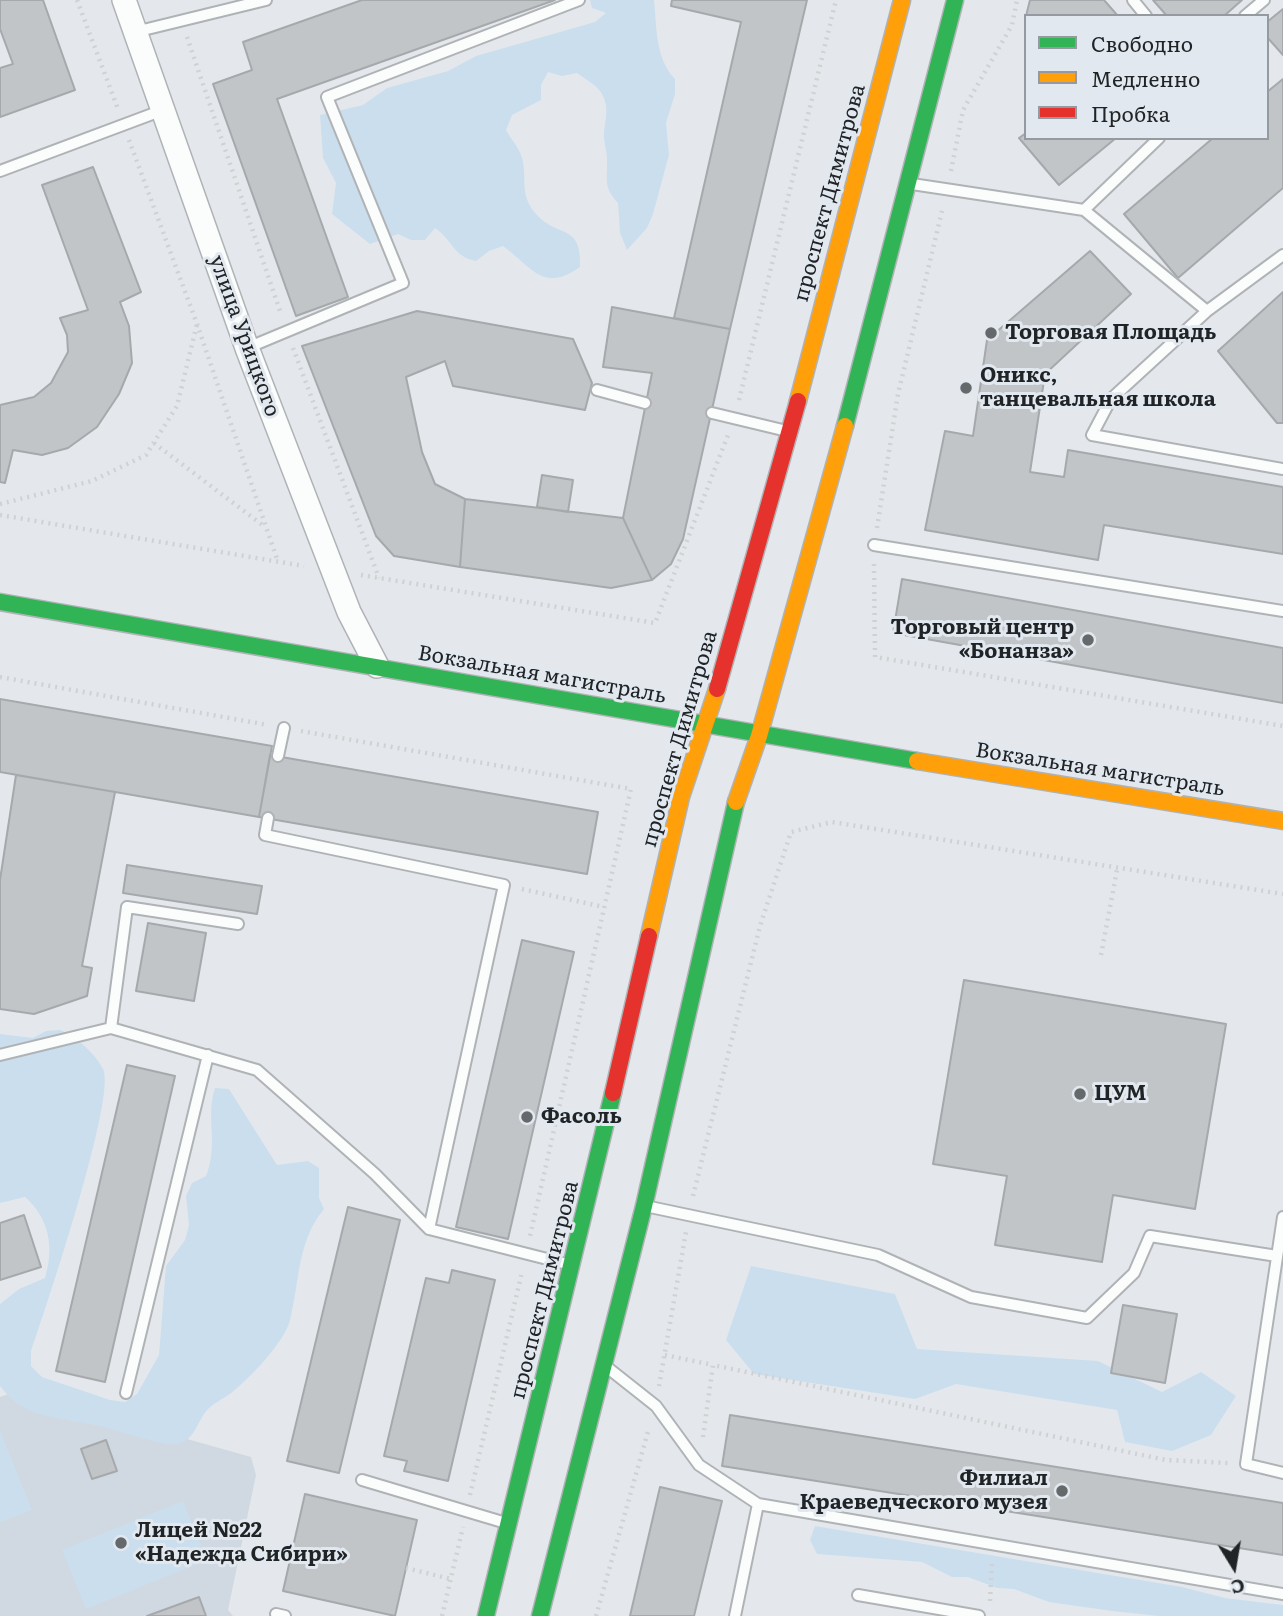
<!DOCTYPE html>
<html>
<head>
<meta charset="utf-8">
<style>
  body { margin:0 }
  #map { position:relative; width:1283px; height:1616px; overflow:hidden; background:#e4e8ec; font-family:Literata,serif }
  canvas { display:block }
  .legend { position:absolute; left:1024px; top:14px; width:245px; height:126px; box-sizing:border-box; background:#e1e8ef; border:2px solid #949a9f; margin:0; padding:9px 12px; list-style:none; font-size:21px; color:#212426 }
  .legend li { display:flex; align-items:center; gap:14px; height:35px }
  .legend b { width:35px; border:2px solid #949a9f }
  .north { position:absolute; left:1199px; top:1532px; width:70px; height:70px; -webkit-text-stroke:5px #e1e8ef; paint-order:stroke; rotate:169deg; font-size:19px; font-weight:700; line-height:28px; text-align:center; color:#212426 }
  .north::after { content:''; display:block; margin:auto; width:24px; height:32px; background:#212426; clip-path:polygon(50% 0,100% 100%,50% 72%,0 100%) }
</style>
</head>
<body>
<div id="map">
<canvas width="1283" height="1616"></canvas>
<ul class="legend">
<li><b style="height:9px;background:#30b455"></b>Свободно</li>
<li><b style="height:9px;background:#ff9f0a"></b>Медленно</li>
<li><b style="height:9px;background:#e5322d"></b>Пробка</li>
</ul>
<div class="north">С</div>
</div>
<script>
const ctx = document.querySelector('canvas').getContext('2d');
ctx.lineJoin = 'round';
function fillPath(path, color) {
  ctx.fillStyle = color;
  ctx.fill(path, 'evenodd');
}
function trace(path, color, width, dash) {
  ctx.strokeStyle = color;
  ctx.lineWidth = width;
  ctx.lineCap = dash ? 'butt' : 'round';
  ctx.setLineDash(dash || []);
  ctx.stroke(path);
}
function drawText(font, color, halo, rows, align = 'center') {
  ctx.font = font + ' Literata,serif';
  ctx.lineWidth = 6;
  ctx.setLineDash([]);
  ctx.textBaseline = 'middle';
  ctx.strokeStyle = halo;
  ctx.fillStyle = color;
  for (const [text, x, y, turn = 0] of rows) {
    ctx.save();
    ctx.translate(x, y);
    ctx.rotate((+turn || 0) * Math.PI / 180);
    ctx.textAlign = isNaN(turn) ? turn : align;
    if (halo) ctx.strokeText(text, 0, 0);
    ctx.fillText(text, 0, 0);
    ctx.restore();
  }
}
fillPath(new Path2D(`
  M17 1391 251 1457 256 1475 228 1610 233 1616H0V1397Z`), '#d0d9e1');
fillPath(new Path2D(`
  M590 0H654C657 28 655 58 675 79V94L666 123 669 155 653 214 647 228 627 250 620 233 618 203C604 188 607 181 607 163 608 153 603 142 604 131 606 117 609 107 602 94 597 85 585 79 577 73L562 76 548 72 541 85V100L512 115 506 130C511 139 520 149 522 158 528 180 518 194 537 215 558 238 582 223 580 267 543 293 533 268 503 246L489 251 476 261C453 257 453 240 435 228L425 240H411L398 234 370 244 332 214 336 183 323 158 320 115 363 105 387 88 448 71 476 56 595 22 606 13 592 8Z
  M60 1030C75 1036 95 1053 103 1069 117 1096 45 1311 31 1351V1366L42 1377 110 1400 125 1402 137 1394 159 1355 166 1266 185 1240 189 1225 186 1196 192 1183 206 1176C219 1143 205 1118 215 1088L229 1089 277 1165 308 1161 319 1168V1198L324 1209C297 1242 300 1280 290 1320 285 1342 248 1380 230 1394 223 1399 214 1403 208 1409 196 1422 196 1440 177 1444 165 1447 117 1430 100 1426 64 1417 25 1421 0 1386V1304L19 1289 45 1278C54 1248 50 1219 25 1197L0 1203V1034L33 1038 46 1031Z
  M751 1266 895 1294 917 1349 1098 1361 1162 1392 1201 1372 1236 1396 1211 1435 1172 1451 1125 1442 1117 1410 956 1384 915 1399 754 1374 726 1340Z
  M0 1431 32 1510 0 1522Z
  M183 1501 207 1560 86 1609 62 1550Z
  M815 1526 1182 1587 1225 1598 1283 1605V1616H1159L1112 1611 1049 1602 1014 1589 997 1588 968 1577H952L922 1562 817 1554 810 1540Z`), '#cbdeee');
const building = new Path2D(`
  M0 0H43L75 90 0 117V68L13 64 0 29Z
  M362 0H555L277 99 348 297 296 316 213 84 252 70 243 42Z
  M672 0H807L730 329 674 318 741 22 671 6Z
  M1030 0H1104L1118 16H1026Z
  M1153 0H1242L1224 16H1167Z
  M1283 9V55L1267 37V22Z
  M1283 79V188L1178 278 1124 214 1213 138H1267V92Z
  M1026 133V138H1116L1059 185 1019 138Z
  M93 167 141 292 120 302 129 326 132 363 119 394 97 427 68 448 42 455 13 450 5 483 0 482V405L34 397 51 383 68 352 67 335 60 318 88 310 42 185Z
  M1090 251 1131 294 1045 374 1030 472 1064 477 1068 450 1283 487V554L1104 525 1098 560 925 530 945 431 973 436 987 340Z
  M1283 292V423H1277L1218 351Z
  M612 307 730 329 683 539 671 564 652 580 623 518 652 373 603 367Z
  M417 311 573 339 592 383 585 410 453 386 445 361 406 377 422 452 435 484 465 499 460 567 394 556 376 536 302 346Z
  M542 475 573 480 568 512 537 507Z
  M465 499 623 518 652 580 611 588 460 567Z
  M902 579 1283 648V703L893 633Z
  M0 699 272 746 259 817 0 772Z
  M270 755 598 812 587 874 259 817Z
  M16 775 115 792 82 966 92 968 87 996 34 1014 0 1009V880Z
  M127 865 262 886 257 914 123 893Z
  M148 923 206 933 194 1001 136 991Z
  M522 940 574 952 508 1239 456 1227Z
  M964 980 1226 1024 1195 1209 1113 1195 1102 1262 995 1245 1007 1176 933 1164Z
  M127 1065 175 1076 105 1382 56 1371Z
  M348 1207 400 1220 339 1473 287 1461Z
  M24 1215 41 1267 0 1280V1223Z
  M452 1270 495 1280 448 1481 404 1471 407 1461 384 1456 426 1278 449 1283Z
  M1123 1305 1177 1314 1165 1383 1111 1373Z
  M730 1415 1283 1503V1555L722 1466Z
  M106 1440 117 1471 92 1479 81 1449Z
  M660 1487 722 1501 694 1616H630Z
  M305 1494 417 1520 395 1616 283 1591Z
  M199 1597 206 1616H147Z`);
fillPath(building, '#c2c5c8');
trace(building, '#a6a9ac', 2);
const lane = new Path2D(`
  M1133 0 1146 16
  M1245 16 1264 0
  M135 32 266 0
  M0 171 163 110
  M912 184 1084 210 1207 311 1111 399 1092 435 1283 469
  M1084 210 1159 138
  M1207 311 1283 255
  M247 348 403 283 327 97 579 0
  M597 390 645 403
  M712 413 787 431
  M874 545 1283 611
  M278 756 284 728
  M268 818 265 835 504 885 429 1229
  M111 1028 127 907 238 924
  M0 1055 111 1028 257 1070 375 1174 429 1229 567 1264
  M650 1207 878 1255 971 1297 1087 1318 1134 1273 1150 1236 1277 1256
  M1283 1217 1246 1464 1283 1473
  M608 1368 656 1406 699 1465 758 1504 1283 1594
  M126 1393 208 1055
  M362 1480 506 1523
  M858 1595 979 1616
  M276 1614 285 1616
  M735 1616 758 1504`);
const street = new Path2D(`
  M124 0 247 348 349 612 377 666`);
const fast = new Path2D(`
  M845 426 955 0
  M0 602 917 761
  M486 1616 613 1093
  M540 1616 644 1206 736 802`);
const slow = new Path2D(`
  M798 401 902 0
  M917 761 1283 821
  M736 802 759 736 845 426
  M649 936 681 797 717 689`);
const jam = new Path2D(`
  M717 689 798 401
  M613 1093 649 936`);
trace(lane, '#b0b3b6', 14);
trace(street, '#b0b3b6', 26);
trace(fast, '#b0b3b6', 19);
trace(slow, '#b0b3b6', 19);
trace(jam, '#b0b3b6', 19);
trace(new Path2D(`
  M77 0 118 109
  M187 37 281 314
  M129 140 197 324 278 562
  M951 171 963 110 1012 25 1017 0
  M293 348 379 578
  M739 400 836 0
  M154 443 265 527
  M0 504 92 481 146 455 177 406 197 324
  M0 515 304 566
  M877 528 898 394 943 207
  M874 564 875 657 1283 726
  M361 575 655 623 728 435
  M0 677 268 725
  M301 731 631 789 530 1236
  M522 889 604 907
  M1101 955 1117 870
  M693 1196 760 926 791 832 832 822 1283 894
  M665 1355 713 1365
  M659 1386 686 1232
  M703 1437 713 1365 1166 1460 1228 1463
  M470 1495 522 1272
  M406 1568 451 1579
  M990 1601 992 1561
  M442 1616 463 1527
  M596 1616 649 1428`), '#d0d1d2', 4.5, [2, 5]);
trace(lane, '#fbfcfc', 10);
trace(street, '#fbfcfc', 23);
trace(fast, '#30b455', 16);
trace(slow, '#ff9f0a', 16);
trace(jam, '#e5322d', 16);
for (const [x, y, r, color] of [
  [991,333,7,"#65696b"],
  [966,388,7,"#65696b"],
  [1088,640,7,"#65696b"],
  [1080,1094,7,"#65696b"],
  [527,1117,7,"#65696b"],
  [1062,1491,7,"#65696b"],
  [121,1543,7,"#65696b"]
]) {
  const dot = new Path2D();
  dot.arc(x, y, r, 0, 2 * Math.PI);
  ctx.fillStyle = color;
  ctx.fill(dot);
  trace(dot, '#e1e8ef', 2.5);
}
drawText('21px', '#212426', '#e1e8ef', [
  ["проспект Димитрова",830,193,-75],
  ["улица Урицкого",244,336,70],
  ["Вокзальная магистраль",542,675,10],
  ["проспект Димитрова",680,739,-74],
  ["Вокзальная магистраль",1100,770,9],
  ["проспект Димитрова",545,1290,-76]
]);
drawText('bold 21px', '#212426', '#e1e8ef', [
  ["Торговая Площадь",1005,333],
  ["Оникс,",980,376],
  ["танцевальная школа",980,400],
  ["Торговый центр",1074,628,"right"],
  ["«Бонанза»",1074,652,"right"],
  ["ЦУМ",1094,1094],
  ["Фасоль",541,1117],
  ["Филиал",1048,1479,"right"],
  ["Краеведческого музея",1048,1503,"right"],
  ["Лицей №22",135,1531],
  ["«Надежда Сибири»",135,1555]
], 'left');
</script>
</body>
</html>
